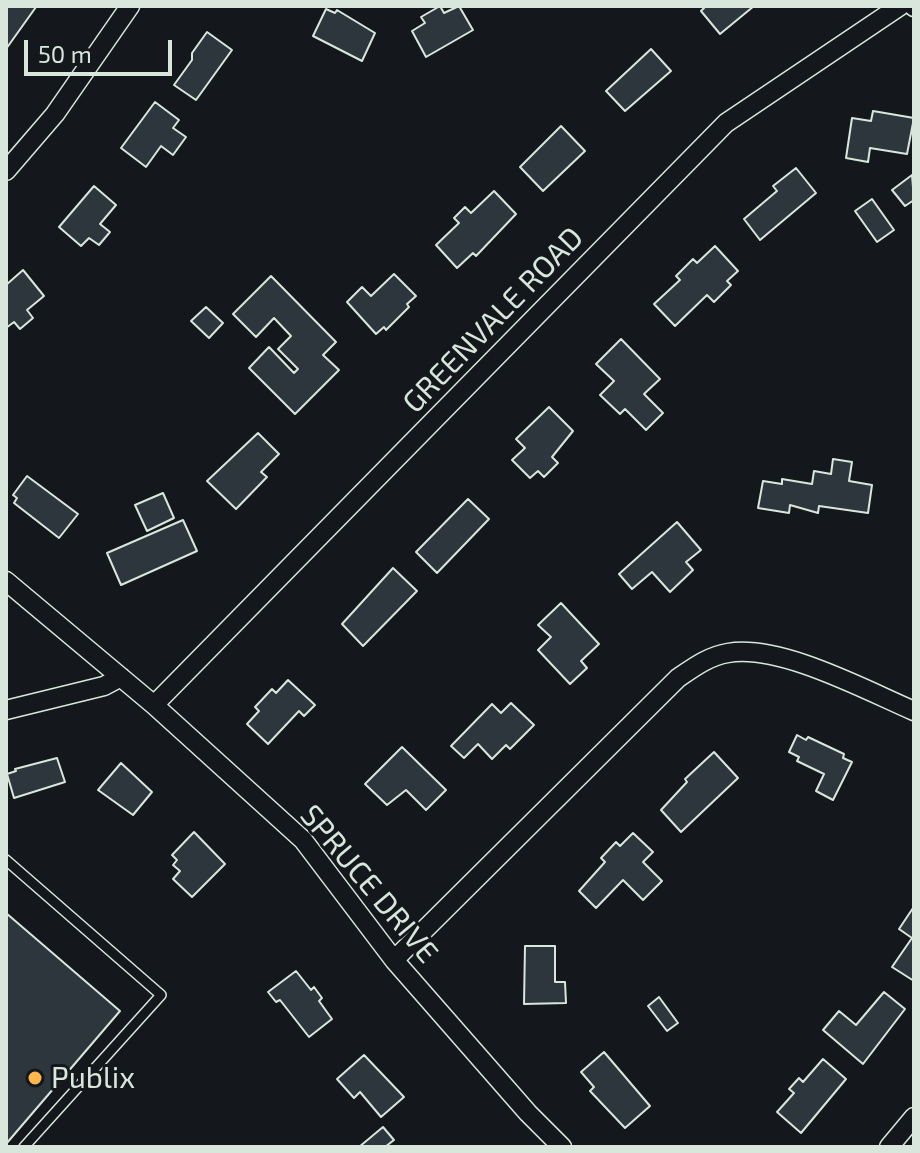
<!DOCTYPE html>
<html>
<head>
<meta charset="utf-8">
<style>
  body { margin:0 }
  #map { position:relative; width:920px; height:1153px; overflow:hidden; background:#14181c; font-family:"Exo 2",sans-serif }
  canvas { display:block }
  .frame { position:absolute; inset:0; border:8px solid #d8e6dc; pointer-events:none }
  .scale { position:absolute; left:24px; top:40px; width:148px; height:36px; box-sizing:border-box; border:4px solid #d8e6dc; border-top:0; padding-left:10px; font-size:24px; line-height:28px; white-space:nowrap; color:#d8e6dc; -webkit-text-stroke:6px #14181c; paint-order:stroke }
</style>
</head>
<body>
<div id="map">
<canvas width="920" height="1153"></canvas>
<div class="frame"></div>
<div class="scale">50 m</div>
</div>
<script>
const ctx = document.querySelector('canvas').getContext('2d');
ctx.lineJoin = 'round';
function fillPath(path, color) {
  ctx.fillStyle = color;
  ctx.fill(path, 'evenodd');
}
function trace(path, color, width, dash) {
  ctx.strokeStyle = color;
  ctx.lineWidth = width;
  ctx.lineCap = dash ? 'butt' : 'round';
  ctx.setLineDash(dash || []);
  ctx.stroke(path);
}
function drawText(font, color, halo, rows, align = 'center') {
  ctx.font = font + ' "Exo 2",sans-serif';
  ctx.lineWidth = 6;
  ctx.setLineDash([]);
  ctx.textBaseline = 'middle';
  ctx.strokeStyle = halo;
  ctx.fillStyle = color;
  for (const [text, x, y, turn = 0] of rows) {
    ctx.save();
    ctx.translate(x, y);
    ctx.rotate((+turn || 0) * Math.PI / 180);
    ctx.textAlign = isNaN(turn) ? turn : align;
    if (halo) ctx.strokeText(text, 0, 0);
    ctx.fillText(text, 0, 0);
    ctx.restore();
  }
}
const building = new Path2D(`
  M6 6 36 7 6 49Z
  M440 6 444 13 459 6 473 30 426 57 412 31 425 23 421 17Z
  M706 6H754L720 34 701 11Z
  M326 9 335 13 337 10 375 33 362 61 313 36Z
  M207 32 232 50 196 100 174 85 192 60V53Z
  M651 49 671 71 625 111 606 91Z
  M155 102 179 120 173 128 186 137 173 155 161 146 146 167 121 148Z
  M873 111 914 118 907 154 870 148 868 162 846 158 852 118 871 121Z
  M561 126 585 151 543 191 520 167Z
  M796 168 816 193 760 240 744 219 777 191 773 186Z
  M912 175 914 200 905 206 892 190Z
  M94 186 116 205 100 224 110 232 99 245 89 238 81 246 59 227Z
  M494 191 516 214 476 256 473 253 457 268 436 245 459 223 454 218 465 207 471 213Z
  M872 199 894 230 877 242 855 211Z
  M715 246 738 271 727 281 731 285 714 302 707 295 675 326 654 304 680 280 676 276 693 259 697 263Z
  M23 270 44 296 27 310 33 318 20 329 14 322 6 328V285Z
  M394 274 416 296 407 304 409 307 386 330 384 327 376 334 347 302 362 287 371 296Z
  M271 276 336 342 323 355 339 370 295 414 249 368 269 347 294 373 298 369 278 349 291 336 274 318 256 337 233 314Z
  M206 307 223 323 209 338 191 321Z
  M621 339 660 379 644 394 663 413 646 430 625 409 620 414 600 395 614 381 596 364Z
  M549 407 573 431 552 457 558 463 544 477 538 471 530 478 512 460 525 448 516 439Z
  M258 433 279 454 261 472 267 477 236 509 207 481Z
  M833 459 852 462 849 481 872 485 868 513 819 506 818 513 790 505 789 513 758 508 763 481 782 484V479L812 484 814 471 831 474Z
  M27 476 78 514 59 538 14 503 17 498 13 495Z
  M163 493 174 518 147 531 135 505Z
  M468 499 489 519 437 573 416 552Z
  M183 520 197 551 121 585 107 553Z
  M677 522 701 550 686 562 693 570 670 592 652 572 632 589 619 574Z
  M393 568 417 591 363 646 342 624Z
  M561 603 599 644 581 661 587 668 570 684 538 650 551 637 538 625Z
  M288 680 315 705 304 716 299 711 268 744 247 724 259 711 255 707 272 689 276 693Z
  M511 703 534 725 510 749 506 745 492 759 478 744 464 758 451 746 492 704 501 713Z
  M797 735 806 740 808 737 844 754 843 758 852 762 833 800 816 791 824 774 797 761 799 757 789 752Z
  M402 747 446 790 426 810 406 790 387 805 365 784Z
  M714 752 738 778 681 832 661 810 687 782 685 779Z
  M57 758 65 782 14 798 7 774 16 771 15 769Z
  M121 763 152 792 133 815 98 790Z
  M194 832 225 864 192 897 173 879 180 871 173 865 177 860 172 855Z
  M633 833 653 852 643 862 662 881 643 900 623 880 596 908 579 891 605 862 601 858 616 842 620 846Z
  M913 908 914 909V981L892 967 912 938 899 929Z
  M6 913 120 1011 6 1144Z
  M525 946H555V982H565L566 1003 524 1004Z
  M296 971 311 990 314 987 322 998 319 1001 332 1019 309 1037 280 1000 276 1002 268 992Z
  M884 992 905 1009 863 1064 823 1030 839 1011 856 1025Z
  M659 997 678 1023 667 1031 648 1006Z
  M604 1052 650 1106 625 1128 590 1091 594 1087 581 1072Z
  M364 1055 404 1097 381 1117 360 1092 354 1098 337 1079Z
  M823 1059 846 1079 801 1133 777 1112 794 1093 789 1089 799 1078 803 1082Z
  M383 1127 394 1140 385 1147H359Z`);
fillPath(building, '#2c363c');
trace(building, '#d8e6dc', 2);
const service = new Path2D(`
  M6 860 161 995 24 1147`);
const minor = new Path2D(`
  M913 6 914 7
  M6 171 55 114 130 6
  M6 581 154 705 303 840 394 960 528 1113 562 1147
  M154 705 726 123 900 6
  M6 710 104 686 121 677
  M394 960 678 678C694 667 709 656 728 653 780 644 865 690 914 711
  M889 1147 914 1117`);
trace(service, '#d8e6dc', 12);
trace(minor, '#d8e6dc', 21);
trace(service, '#14181c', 9);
trace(minor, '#14181c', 18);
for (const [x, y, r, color] of [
  [35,1078,8,"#ffb74d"]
]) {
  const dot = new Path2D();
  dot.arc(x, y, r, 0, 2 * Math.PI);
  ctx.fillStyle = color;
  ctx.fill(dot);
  trace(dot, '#14181c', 3);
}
drawText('30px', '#d8e6dc', '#14181c', [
  ["GREENVALE ROAD",493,320,-46],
  ["SPRUCE DRIVE",369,884,50]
]);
drawText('30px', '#d8e6dc', '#14181c', [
  ["Publix",51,1078]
], 'left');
</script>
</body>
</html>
